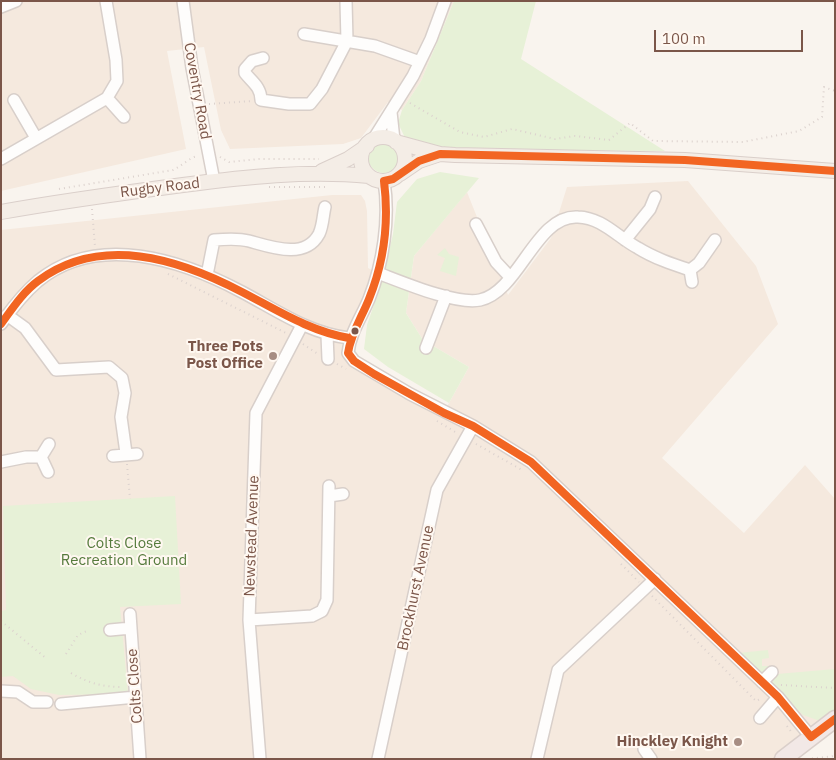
<!DOCTYPE html>
<html>
<head>
<meta charset="utf-8">
<style>
  body { margin:0 }
  #map { position:relative; width:836px; height:760px; overflow:hidden; background:#f9f4ee; font-family:"IBM Plex Sans",sans-serif }
  canvas { display:block }
  .frame { position:absolute; inset:0; border:2px solid #7b5649; pointer-events:none }
  .scale { position:absolute; left:654px; top:30px; width:149px; height:22px; box-sizing:border-box; border:2px solid #7b5649; border-top:0; padding-left:6px; font-size:15px; line-height:18px; white-space:nowrap; color:#7b5649; -webkit-text-stroke:4px #fff8f1; paint-order:stroke }
</style>
</head>
<body>
<div id="map">
<canvas width="836" height="760"></canvas>
<div class="frame"></div>
<div class="scale">100 m</div>
</div>
<script>
const ctx = document.querySelector('canvas').getContext('2d');
ctx.lineJoin = 'round';
function fillPath(path, color) {
  ctx.fillStyle = color;
  ctx.fill(path, 'evenodd');
}
function trace(path, color, width, dash) {
  ctx.strokeStyle = color;
  ctx.lineWidth = width;
  ctx.lineCap = dash ? 'butt' : 'round';
  ctx.setLineDash(dash || []);
  ctx.stroke(path);
}
function drawText(font, color, halo, rows, align = 'center') {
  ctx.font = font + ' "IBM Plex Sans",sans-serif';
  ctx.lineWidth = 4;
  ctx.setLineDash([]);
  ctx.textBaseline = 'middle';
  ctx.strokeStyle = halo;
  ctx.fillStyle = color;
  for (const [text, x, y, turn = 0] of rows) {
    ctx.save();
    ctx.translate(x, y);
    ctx.rotate((+turn || 0) * Math.PI / 180);
    ctx.textAlign = isNaN(turn) ? turn : align;
    if (halo) ctx.strokeText(text, 0, 0);
    ctx.fillText(text, 0, 0);
    ctx.restore();
  }
}
fillPath(new Path2D(`
  M1 1H454L421 81 402 110 388 102 361 138 343 144 230 149 221 130 204 47 167 51 186 149 1 191Z
  M688 181 756 266 778 324 662 458 744 533 805 465 835 499V711L792 741 773 759H1V230L332 195H361L365 201 367 211 368 268 378 273 348 353 444 412 469 367 423 340 406 313 414 256 467 192 508 295 551 238 567 187Z`), '#f5e9de');
fillPath(new Path2D(`
  M454 1H536L521 59 665 151 491 150 429 146 406 140 398 123 402 110 421 81Z
  M368 157a16 16 0 1 1 32 0a16 16 0 1 1-32 0Z
  M440 172 479 178 414 256 406 313 423 340 469 367 449 403 388 367 364 349 367 325 382 281 393 234 397 202 417 179Z
  M445 248 449 254 459 257 456 276 440 271 445 258 437 255Z
  M175 496 181 604 120 607 128 694 59 695 31 689 13 676 1 677V611L6 610 3 506Z
  M768 650 769 658 762 659V666H769V670L764 675 738 653Z
  M835 669V711L820 721 803 715 771 684 777 674Z`), '#e7f1d7');
const minor = new Path2D(`
  M183 1 192 68 214 181
  M1 7 16 1
  M304 34 375 46 420 62
  M263 58 252 61 245 69V73C252 82 261 87 261 100L289 104H310L322 89 347 41 346 1
  M107 98 124 117
  M14 100 36 138
  M391 112 394 140
  M373 140 413 76 431 39 445 1
  M1 159 107 98 117 81 116 60 106 1
  M384 181C390 219 383 264 369 299 361 318 350 333 348 353L354 361 410 394 473 426 531 462 778 697 811 737
  M476 224 496 262 510 277
  M625 240 650 209 655 197
  M378 273C402 282 456 305 480 300 519 292 536 214 578 217 603 218 617 237 638 248 654 258 672 264 690 270
  M207 275 214 240C225 239 238 238 249 241 271 247 305 260 319 234 323 226 323 215 325 207
  M692 282 690 270 699 263 715 240
  M7 315 25 328 56 370 109 367 122 378 125 393 121 417 126 453
  M1 324C12 308 24 293 38 281 98 232 182 260 242 292 278 311 308 333 349 338
  M327 335 328 359
  M426 348 446 296
  M113 456 137 454
  M41 457 48 472
  M1 462 26 457H41L49 444
  M329 496 343 494
  M130 614 140 759
  M249 620 312 616 322 611 327 600 329 486
  M110 630 131 628
  M762 682 772 672
  M1 691 18 692 33 702H47
  M61 704 136 697
  M760 718 778 697
  M644 749 651 759
  M260 759 249 620 256 413 302 325
  M378 759 437 490 473 426
  M537 759 558 670 655 579`);
const major = new Path2D(`
  M361 159a22 22 0 1 1 44 0a22 22 0 1 1-44 0Z
  M396 142 440 154 455 155 685 160 835 171
  M322 171 348 159 367 146
  M400 174 419 161 440 154
  M1 212C62 201 122 193 183 185 245 177 307 170 369 176`);
const highway = new Path2D(`
  M783 759 835 719`);
trace(minor, '#d8cfca', 14);
trace(major, '#dacfca', 16);
trace(highway, '#dacfca', 19);
trace(new Path2D(`
  M410 103 460 132 484 137 512 129 555 139 575 136 609 140 630 123 653 141 743 142 799 131 822 117 824 87 835 91
  M209 104 252 101
  M220 157 229 162 259 159H319
  M269 187H325
  M59 189 173 170C182 166 190 157 198 156
  M92 209 95 247
  M168 274 286 333
  M303 344 318 354
  M337 364 346 369
  M437 421 457 433
  M476 444 522 470
  M127 464 130 499
  M621 564 639 582
  M1 565H5
  M652 596 756 701 762 698
  M1 621 47 659
  M66 654 78 635 89 630
  M71 673C88 683 103 687 122 687
  M781 685 835 688
  M787 726 793 734
  M807 759 835 756`), '#dcd2ce', 2, [1, 4]);
trace(minor, '#fefdfc', 11);
trace(major, '#f4ede6', 14);
trace(highway, '#f2e8e6', 16);
trace(new Path2D(`
  M835 171 685 160 440 154 419 161 393 179 384 181C389 221 384 262 369 299 362 317 351 333 348 353L354 361 374 374 444 413 473 426 531 462 778 697 811 737 835 719
  M1 324C12 309 23 292 38 281 101 234 179 259 242 292 277 310 309 331 349 338`), '#f26522', 8);
for (const [x, y, r, color] of [
  [355,331,4.5,"#7b5649"],
  [273,356,5,"#a78d83"],
  [738,742,5,"#a78d83"]
]) {
  const dot = new Path2D();
  dot.arc(x, y, r, 0, 2 * Math.PI);
  ctx.fillStyle = color;
  ctx.fill(dot);
  trace(dot, '#fff8f1', 2);
}
drawText('15px', '#7b5649', '#fff8f1', [
  ["Coventry Road",197,91,80],
  ["Rugby Road",160,188,-7],
  ["Newstead Avenue",252,536,-88],
  ["Brockhurst Avenue",416,588,-78],
  ["Colts Close",135,686,-94]
]);
drawText('bold 15px', '#7b5649', '#fff8f1', [
  ["Three Pots",263,347],
  ["Post Office",263,364],
  ["Hinckley Knight",728,742]
], 'right');
drawText('15px', '#567b3d', '#fff8f1', [
  ["Colts Close",124,544],
  ["Recreation Ground",124,561]
]);
</script>
</body>
</html>
